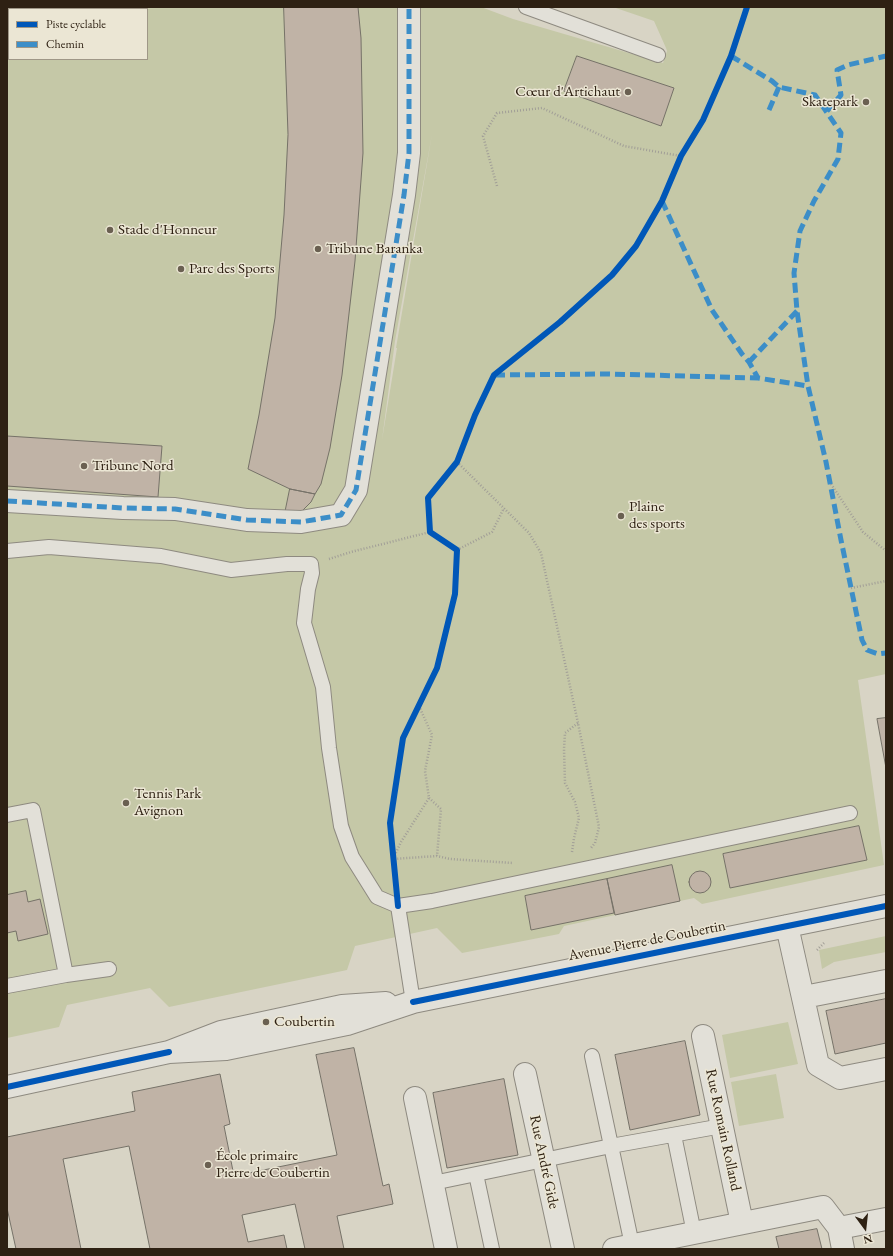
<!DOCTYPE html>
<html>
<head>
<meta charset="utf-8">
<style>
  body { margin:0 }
  #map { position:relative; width:893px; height:1256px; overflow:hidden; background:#d8d4c5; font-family:"EB Garamond",serif }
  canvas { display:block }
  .frame { position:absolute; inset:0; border:8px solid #2e2113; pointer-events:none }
  .legend { position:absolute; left:8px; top:8px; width:140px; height:52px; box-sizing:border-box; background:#ebe6d4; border:1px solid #9f9787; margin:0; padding:5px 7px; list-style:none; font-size:12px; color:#2e2113 }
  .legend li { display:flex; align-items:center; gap:8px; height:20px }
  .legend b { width:20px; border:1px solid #9f9787 }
  .north { position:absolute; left:845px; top:1208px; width:40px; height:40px; -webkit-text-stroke:3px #ebe6d4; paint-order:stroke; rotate:165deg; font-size:11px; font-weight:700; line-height:16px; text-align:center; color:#2e2113 }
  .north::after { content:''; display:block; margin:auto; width:14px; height:18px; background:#2e2113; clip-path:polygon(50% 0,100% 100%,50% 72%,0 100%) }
</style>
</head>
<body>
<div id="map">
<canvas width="893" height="1256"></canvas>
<div class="frame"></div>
<ul class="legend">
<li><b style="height:5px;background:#0057b8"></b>Piste cyclable</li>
<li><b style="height:5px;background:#3c8ec8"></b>Chemin</li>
</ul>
<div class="north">N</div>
</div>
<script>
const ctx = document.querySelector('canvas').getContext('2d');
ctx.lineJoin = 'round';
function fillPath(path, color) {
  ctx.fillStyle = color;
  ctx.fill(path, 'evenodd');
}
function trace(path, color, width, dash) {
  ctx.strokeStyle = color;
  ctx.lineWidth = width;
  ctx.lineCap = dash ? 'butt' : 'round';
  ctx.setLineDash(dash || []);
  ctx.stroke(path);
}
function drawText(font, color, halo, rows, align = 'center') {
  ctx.font = font + ' "EB Garamond",serif';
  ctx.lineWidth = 3;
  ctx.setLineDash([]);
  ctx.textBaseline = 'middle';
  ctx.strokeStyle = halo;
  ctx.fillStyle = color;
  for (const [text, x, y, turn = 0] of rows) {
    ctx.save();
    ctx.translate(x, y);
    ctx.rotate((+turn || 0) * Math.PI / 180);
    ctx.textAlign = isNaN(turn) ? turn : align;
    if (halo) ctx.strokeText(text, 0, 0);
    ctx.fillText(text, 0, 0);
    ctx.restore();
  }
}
fillPath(new Path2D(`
  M7 7H481L513 19 663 63 667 51 666 48 654 21 613 7H886V674L858 680 884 865 702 904 694 898 564 926 559 934 462 953 437 928 355 946 347 970 169 1007 150 988 67 1005 59 1027 7 1038ZM9 9H147V59H9ZM432 134 396 348H397L382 440 395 341Z
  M886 936V952L834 962 822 969 819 950Z
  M788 1022 798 1064 730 1078 722 1035Z
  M776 1074 784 1118 739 1126 731 1082Z`), '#c5c8a7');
const building = new Path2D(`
  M284 7H358L361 38 363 153 355 261 342 375 330 448 321 484 315 494 290 489 248 469 259 415 275 318 284 215 288 135Z
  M577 56 674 88 661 126 564 91Z
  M7 436 162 446 158 497 7 486Z
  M290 489 315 494 311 502 302 511 284 518Z
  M886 718V768L877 719Z
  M859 826 867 860 730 888 723 854Z
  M672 865 680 901 615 915 607 879Z
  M689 882a11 11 0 1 1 22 0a11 11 0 1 1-22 0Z
  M607 879 614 913 531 930 525 896Z
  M26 891 28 902 40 899 48 934 18 941 16 931 7 933V895Z
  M886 999V1043L835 1054 826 1011Z
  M685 1041 700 1115 630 1130 615 1055Z
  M354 1048 383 1186 389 1184 393 1204 337 1216 344 1249H305L295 1204 242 1215 248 1242 284 1235 287 1249H150L129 1146 63 1159 81 1249H16L7 1208V1137L135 1111 132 1092 220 1074 230 1124 224 1126 234 1176 337 1155 316 1055Z
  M504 1079 518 1155 447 1168 433 1093Z
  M817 1229 822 1249H779L776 1237Z`);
fillPath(building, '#c0b3a6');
trace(building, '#767268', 1);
const lane = new Path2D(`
  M526 7 658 55
  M7 551 49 547 161 556 231 570 287 564H311L312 573 308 589 304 623 323 687 329 748 341 826 352 857 377 897 398 906
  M7 815 33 810 66 975 109 969
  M7 986 66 975
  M413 1002 398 906 432 901 850 813
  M592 1056 632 1245
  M674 1135 694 1233
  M476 1174 492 1249
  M433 1183 611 1146 722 1126`);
const street = new Path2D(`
  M7 501 123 508 175 509 247 520 301 522 341 515 356 490 404 195 409 153V7
  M787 926 818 1065 840 1078 886 1069
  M804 997 886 981
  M703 1036 742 1223
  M169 1052 226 1049 347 1024 413 1002 886 906
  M525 1074 563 1249
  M7 1087 169 1052 221 1032 342 1006 386 1003
  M415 1098 446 1249
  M839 1228 843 1249
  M614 1249 823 1207 839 1228 886 1219`);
trace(lane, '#8e8a80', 16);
trace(street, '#8e8a80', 24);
trace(new Path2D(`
  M497 186 483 136 497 113 542 108 624 146 681 156
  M457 462 529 533 541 553 578 723 599 827 595 843 591 848
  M831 484 863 532 886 551
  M457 550 492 532 504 508
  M329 559 351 552 430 532
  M851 588 886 581
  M419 706 432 735 425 771 429 798 401 842 393 859 437 856 450 859 513 863
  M429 798 441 809 437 856
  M572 852 574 838 579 818 575 802 565 783 564 749 565 733 578 723
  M817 950 824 943`), '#a19e97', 2.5, [1, 2]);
trace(lane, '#e2e0d8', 14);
trace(street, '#e2e0d8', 22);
trace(new Path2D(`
  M731 56 772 81 779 87 815 95 841 133 838 159 814 201 800 231 794 273 797 311 808 386 826 462 841 540 862 640 867 650 878 654 886 653
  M769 110 779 87
  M827 111 841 95 837 70 848 65 886 56
  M662 201 712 310 742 354 749 362 758 378
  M749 362 797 311
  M495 375 609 374 758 378 808 386
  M7 501 123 508 175 509 247 520 301 522 341 515 356 490 404 195 409 153V7`), '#3c8ec8', 5, [10, 5]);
trace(new Path2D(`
  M398 906 390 823 403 738 437 668 455 594 457 550 430 532 428 498 457 462 475 415 494 375 560 322 612 275 636 246 662 201 681 156 703 120 731 56 747 7
  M413 1002 886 906
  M7 1087 169 1052`), '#0057b8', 6);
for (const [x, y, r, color] of [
  [628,92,4,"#6a6051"],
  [866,102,4,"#6a6051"],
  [110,230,4,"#6a6051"],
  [318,249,4,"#6a6051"],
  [181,269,4,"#6a6051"],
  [84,466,4,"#6a6051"],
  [621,516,4,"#6a6051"],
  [126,803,4,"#6a6051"],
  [266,1022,4,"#6a6051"],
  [208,1165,4,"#6a6051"]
]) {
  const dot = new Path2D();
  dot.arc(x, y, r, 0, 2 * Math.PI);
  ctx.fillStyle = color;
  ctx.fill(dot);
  trace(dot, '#ebe6d4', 1.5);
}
drawText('15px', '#2e2113', '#ebe6d4', [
  ["Cœur d'Artichaut",620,92,"right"],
  ["Skatepark",858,102,"right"],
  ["Stade d'Honneur",118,230],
  ["Tribune Baranka",326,249],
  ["Parc des Sports",189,269],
  ["Tribune Nord",92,466],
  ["Plaine",629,507],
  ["des sports",629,524],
  ["Tennis Park",134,794],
  ["Avignon",134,811],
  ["Coubertin",274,1022],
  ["École primaire",216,1156],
  ["Pierre de Coubertin",216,1173]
], 'left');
drawText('15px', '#2e2113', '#ebe6d4', [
  ["Avenue Pierre de Coubertin",647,941,-11],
  ["Rue Romain Rolland",723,1130,78],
  ["Rue André Gide",544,1162,78]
]);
</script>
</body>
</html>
